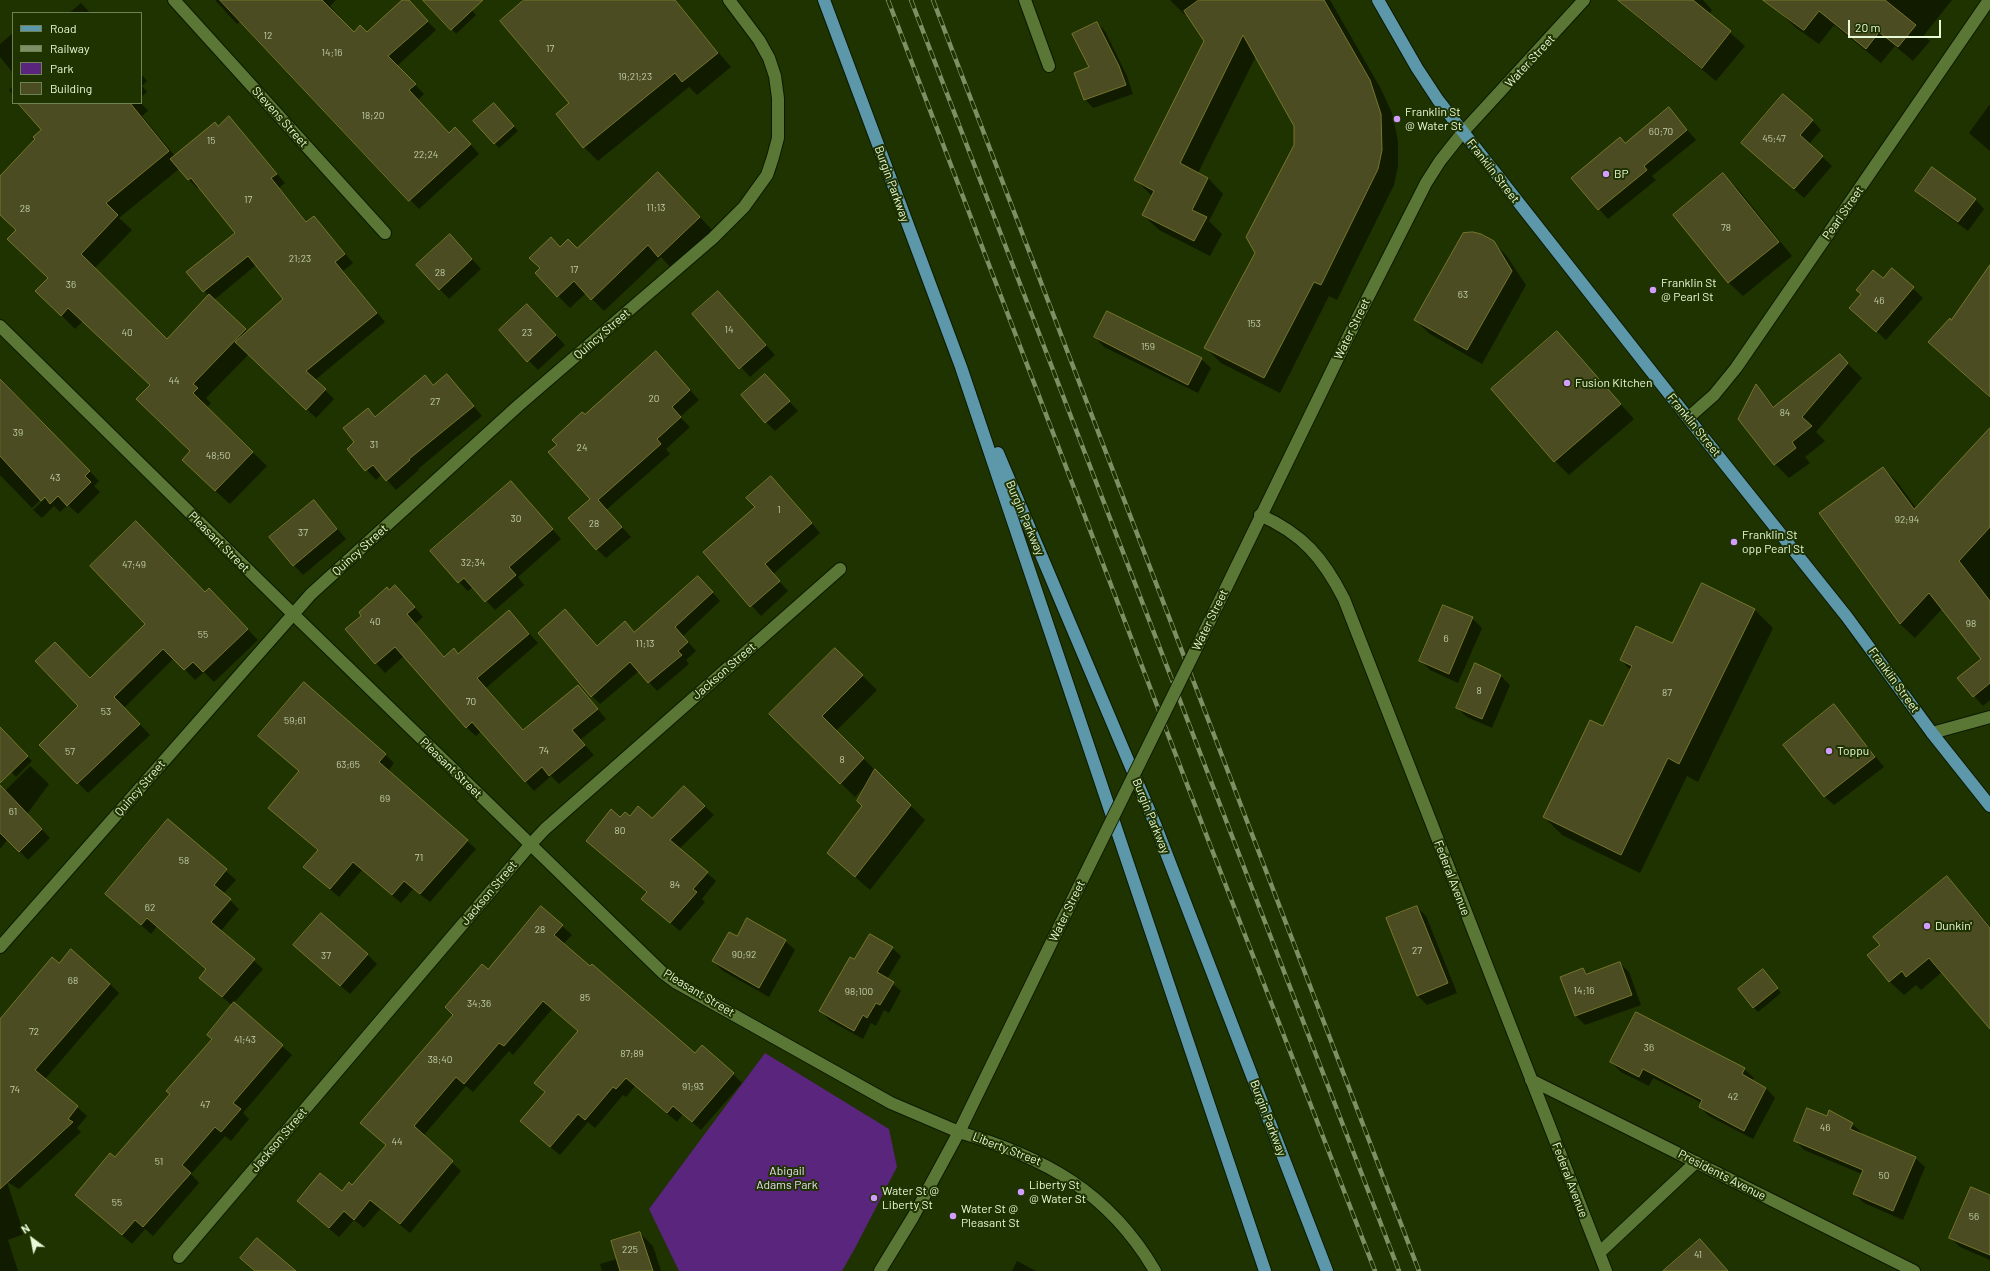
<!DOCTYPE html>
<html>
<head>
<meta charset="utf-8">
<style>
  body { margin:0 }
  #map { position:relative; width:1990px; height:1271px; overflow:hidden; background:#1f3300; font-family:Barlow,sans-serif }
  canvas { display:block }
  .legend { position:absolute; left:12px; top:12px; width:130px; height:92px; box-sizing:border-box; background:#1f3300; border:1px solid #6f8256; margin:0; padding:5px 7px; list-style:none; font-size:12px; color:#e8f9d7 }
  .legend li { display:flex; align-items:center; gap:8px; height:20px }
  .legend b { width:20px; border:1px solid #6f8256 }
  .north { position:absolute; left:12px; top:1219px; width:40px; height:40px; -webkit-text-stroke:3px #1f3300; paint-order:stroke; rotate:328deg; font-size:11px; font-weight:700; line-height:16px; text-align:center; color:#e8f9d7 }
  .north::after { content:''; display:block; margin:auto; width:14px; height:18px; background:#e8f9d7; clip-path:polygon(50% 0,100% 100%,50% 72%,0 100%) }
  .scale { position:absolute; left:1848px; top:20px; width:93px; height:18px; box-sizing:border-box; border:2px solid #e8f9d7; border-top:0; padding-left:5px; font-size:12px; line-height:14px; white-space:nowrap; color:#e8f9d7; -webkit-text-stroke:3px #1f3300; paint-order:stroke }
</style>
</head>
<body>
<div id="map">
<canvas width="1990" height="1271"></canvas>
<ul class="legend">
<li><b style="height:5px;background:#5c97aa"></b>Road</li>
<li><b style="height:5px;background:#7d8f64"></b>Railway</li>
<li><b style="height:11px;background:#5a257c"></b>Park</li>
<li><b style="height:11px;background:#4b4c21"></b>Building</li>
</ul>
<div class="north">N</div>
<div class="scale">20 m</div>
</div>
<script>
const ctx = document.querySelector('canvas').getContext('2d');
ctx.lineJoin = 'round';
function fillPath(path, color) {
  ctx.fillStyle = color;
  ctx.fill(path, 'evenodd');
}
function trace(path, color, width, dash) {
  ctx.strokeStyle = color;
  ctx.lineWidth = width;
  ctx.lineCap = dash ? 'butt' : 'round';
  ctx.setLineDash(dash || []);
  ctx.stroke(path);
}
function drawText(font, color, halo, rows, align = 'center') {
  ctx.font = font + ' Barlow,sans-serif';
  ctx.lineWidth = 4;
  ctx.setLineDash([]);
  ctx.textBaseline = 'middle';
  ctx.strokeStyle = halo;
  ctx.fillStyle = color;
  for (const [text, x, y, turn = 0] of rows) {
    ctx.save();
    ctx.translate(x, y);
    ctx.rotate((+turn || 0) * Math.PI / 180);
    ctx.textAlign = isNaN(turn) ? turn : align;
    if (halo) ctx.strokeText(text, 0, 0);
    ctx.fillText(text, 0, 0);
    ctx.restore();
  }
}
fillPath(new Path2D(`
  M765 1053 889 1129 897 1167 854 1250 842 1271H679L649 1209Z`), '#5a257c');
fillPath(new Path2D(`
  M215 0H336L330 6 354 33H367L403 0H407L436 30 397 66 424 94 418 100 449 134 464 137 479 154 419 209 241 21 237 24Z
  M442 0H463L476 15 456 34 452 29Z
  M526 0H674L731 67 697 95 689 87 598 161 584 147 570 103Z
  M1170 0H1330L1381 89 1392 113 1398 141V166L1394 185 1337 300 1329 296 1280 393 1221 363 1206 348 1256 253 1295 145V126L1256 56 1198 173 1208 178 1223 194 1209 221 1222 234 1210 256 1159 230 1143 215 1152 196 1136 180 1206 40 1187 13 1185 15Z
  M1634 0H1703L1712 10 1709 14 1745 46 1716 81 1642 21 1628 7Z
  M1785 0H1952L1924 35 1930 41 1913 61 1895 46 1881 63 1834 25 1819 44 1795 27 1780 12Z
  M81 3 90 13H69Z
  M1097 23 1105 31 1127 76 1133 94 1093 108 1085 99Z
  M13 33V73L0 57V44Z
  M141 74 147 81 142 86 147 92 141 97Z
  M13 86V95L9 90Z
  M20 103H141L148 111 142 116 175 156 229 118 285 183 279 188 307 222 314 217 353 263 343 271 385 322 315 380 334 399 316 418 249 354 206 398 211 403 206 408 267 466 230 504 197 474 191 452 151 386 83 321 75 329 51 305 49 278 17 230 0 214V178L37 140 42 130ZM179 169 197 188 199 187 237 233 188 272 209 296 167 340 94 269 132 230 119 218ZM256 265 285 300 248 332 214 300Z
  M1990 104V151L1969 133Z
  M1668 108 1696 140 1652 176 1656 180 1608 219 1572 178 1625 144Z
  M498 109 518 131 499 148 475 121Z
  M1812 120 1821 130 1809 144 1832 166 1804 198 1742 143Z
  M1723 175 1738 189 1792 256 1743 296 1728 282Z
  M670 185 712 230 671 268 661 257 604 311 586 293 570 308 558 296 541 268 560 248 578 249Z
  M1917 191 1975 199 1984 209 1968 231 1926 200Z
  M1492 241 1506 255 1526 285 1482 364 1430 334 1415 320Z
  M459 245 481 269 449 299 417 265Z
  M1892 269 1923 298 1886 340 1851 308 1883 280Z
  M1990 273V398L1944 356 1951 321Z
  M718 292 775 355 750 377 693 314Z
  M537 315 565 345 538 370 500 331Z
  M1557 333 1634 419 1569 475 1555 461Z
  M1095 337 1201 359 1211 368 1198 393 1104 347Z
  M656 352 699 400 680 417 690 427 666 449 670 454 606 510 631 537 606 558 597 549 591 499 558 445Z
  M1840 356 1862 378 1816 432 1825 441 1805 457 1810 463 1789 478 1775 464 1739 419 1756 386 1775 407Z
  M447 375 482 416 418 469 419 470 396 490 382 474 376 480 348 449 356 442 368 410 376 417 425 377 434 385Z
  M765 375 798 411 775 431 766 422Z
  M0 378 99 481 94 486 100 492 78 514 68 505 60 512 54 506 42 518 33 510 49 495 47 493 32 508 0 475Z
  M1990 429V700L1983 706 1959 678 1983 658 1942 609 1915 638 1900 624 1883 468 1898 483 1916 508Z
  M781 487 820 533 773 574 788 591 761 616 704 553Z
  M520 492 561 539 518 577 524 585 495 610 473 587 468 591 459 582Z
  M314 501 346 539 303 575 294 565Z
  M1702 584 1755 610 1773 628 1698 782 1687 776 1640 873 1562 835 1544 817 1604 727 1631 671 1621 660 1673 645Z
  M395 586 423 617 415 624 445 658 459 655 518 621 538 643 486 688 524 731 587 696 606 719 580 740 594 755 559 784 551 776 534 791 481 731 476 736 466 727 404 656 385 673 346 630Z
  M707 586 720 601 683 636 696 651 686 660 689 664 657 691 639 671 600 704 592 696 597 647 635 633Z
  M209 590 258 640 214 682 204 672 195 680 174 658 124 708 150 735 88 793 40 745 79 706 90 679Z
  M1472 618 1482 628 1458 683 1430 670 1421 661Z
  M835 649 877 690 836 731 925 820 870 890 828 853 863 806 866 785 855 797 771 714Z
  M1501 676 1510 685 1492 728 1467 717 1457 708Z
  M1834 706 1884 767 1834 805 1824 796Z
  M2 730 32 761 16 777 0 760V732Z
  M385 754 394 763 388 771 476 849 430 902 413 889 401 903 362 870 339 897 313 875 318 851 278 816Z
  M30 766 49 784 27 814 50 838 28 860 8 839 0 849V796Z
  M684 787 714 815 679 849 716 881 702 899 705 902 680 931 652 907 647 893 587 841 620 818 630 817 652 819Z
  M168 820 236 880 223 894 239 909 221 931 263 969 234 1003 292 1055 243 1113 249 1119 231 1141 225 1136 191 1174 199 1183 153 1236 145 1229 132 1244 86 1204 116 1159 171 1094 213 1039 233 1006 210 987 207 970 157 926 151 934 106 894Z
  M1947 877 1990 926V1027L1942 972 1921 990 1916 985 1904 995 1889 981 1881 945Z
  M1417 907 1426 916 1457 993 1427 1005 1418 996Z
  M562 926 572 935 563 944 695 1055 733 1074 742 1083 701 1130 683 1114 677 1122 635 1086 626 1097 623 1095 595 1128 588 1122 560 1155 530 1130 545 1093 535 1083 579 1032 552 1009 513 1055 509 1051 473 1092 466 1086 423 1136 461 1171 410 1233 380 1209 364 1228 354 1220 339 1237 307 1210 352 1186 387 1146 371 1132 488 970Z
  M737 938 785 941 795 950 769 997 723 971 713 961Z
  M892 948 901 956 887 979 901 991 889 1013 884 1010 876 1026 871 1023 863 1039 829 1020 821 1011 855 961Z
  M304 954H367L377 964 350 994Z
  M1620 963 1629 972 1641 1005 1585 1025 1576 1016 1561 978 1583 969 1589 975Z
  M59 964 110 984 119 993 45 1079 87 1116 77 1128 81 1132 19 1189 7 1182 24 1234 8 1240 18 1271H0V1020Z
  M1767 975 1781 993 1758 1012 1753 1007Z
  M1611 1062 1744 1069 1754 1078 1752 1081 1766 1088 1775 1098 1753 1139 1709 1116 1700 1107 1702 1103 1653 1078 1649 1086 1621 1072Z
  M1827 1118 1852 1124 1862 1133 1861 1135 1915 1158 1925 1167 1903 1220 1864 1203 1854 1194 1862 1174 1804 1150 1795 1140Z
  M1990 1197V1260L1960 1247 1950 1237Z
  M640 1233 653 1246 661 1271H602L600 1264 617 1259Z
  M1017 1261 1036 1271H1012Z`), '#0007');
const building = new Path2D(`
  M220 0H322L354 32 360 25 367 32 402 0H409L428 21 388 56 416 84 409 90 449 133 455 127 471 144 409 201Z
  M423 0H483L451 30Z
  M524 0H675L718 53 682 82 675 73 583 148 556 114 569 103 500 21Z
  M1199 0H1324L1370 80 1381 114 1382 150 1378 169 1321 285 1314 282 1264 378 1204 348 1255 253 1246 237 1294 145V126L1243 35 1180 163 1208 178 1192 210 1207 217 1194 241 1142 215 1154 191 1134 180 1204 41 1184 11Z
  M1618 0H1693L1731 31 1702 68Z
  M1763 0H1885L1916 25 1898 47 1879 32 1866 49 1819 11 1804 30Z
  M1097 22 1119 66 1126 85 1084 100 1074 73 1089 67 1072 34Z
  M1783 94 1813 120 1800 135 1823 156 1794 189 1741 143Z
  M18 103H130L169 151 106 203 118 215 81 254 167 339 209 294 246 329 193 384 198 388 193 393 253 452 215 491 182 460 190 451 136 399 150 385 68 308 61 316 35 291 48 278 7 239 16 230 0 215V176L35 139 33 137 41 130Z
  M494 103 514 126 494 144 473 121Z
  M1669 107 1687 130 1644 166 1647 170 1598 210 1571 178 1620 137 1625 143Z
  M229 116 277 174 271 178 306 222 314 216 345 254 335 262 377 313 306 371 326 389 306 410 235 342 283 299 248 256 203 292 186 272 235 233 191 178 188 180 170 159 215 122 218 126Z
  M1932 167 1976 199 1958 222 1915 191Z
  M658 172 700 217 658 257 648 245 591 300 574 281 557 297 535 273 540 268 529 258 551 237 560 247 568 239 577 248Z
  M1723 173 1779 242 1728 283 1673 215Z
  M1473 232 1481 234 1494 241 1512 271 1467 350 1414 320 1463 233Z
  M450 234 472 259 439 290 416 265Z
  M1990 265V397L1928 342 1950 318 1951 320Z
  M1892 268 1914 287 1876 332 1849 308 1861 294 1856 290 1873 270 1883 278Z
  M718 291 766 345 739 369 692 314Z
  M527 304 556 335 527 362 499 330Z
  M1107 311 1202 358 1188 385 1094 337Z
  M1557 331 1621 404 1554 462 1491 389Z
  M656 351 690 390 672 407 681 417 657 439 661 444 598 500 622 527 596 550 568 518 590 499 548 452 557 445 552 440 582 412 585 414Z
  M1840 354 1848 363 1802 417 1812 426 1792 442 1796 448 1774 465 1738 419 1756 384 1773 407Z
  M447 374 474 406 409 459 410 460 386 481 373 465 365 471 347 449 354 442 343 428 368 408 375 417 425 375 433 385Z
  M765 374 790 401 765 423 741 395Z
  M0 379 90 471 85 476 91 482 67 506 58 496 50 504 45 497 41 501 0 456Z
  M1990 428V527L1959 561 1990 601V683L1973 697 1957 678 1981 659 1929 593 1900 624 1819 513 1883 467 1914 509Z
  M771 476 812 523 765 564 780 581 750 607 703 552 755 507 746 498Z
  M511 481 553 529 509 567 516 575 485 602 464 578 458 583 430 551Z
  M314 500 337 529 293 566 269 537Z
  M136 521 205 592 209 588 248 629 203 672 193 662 184 670 163 649 114 697 140 724 77 784 39 745 78 706 35 661 55 642 90 678 145 624 90 566Z
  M698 576 713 592 675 627 688 642 678 651 682 655 648 683 630 662 591 697 538 633 565 609 597 646 625 621 634 632Z
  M1702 583 1755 609 1679 764 1668 758 1621 855 1543 817 1590 720 1603 726 1632 666 1620 660 1636 626 1672 643Z
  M395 585 415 607 407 614 444 657 454 648 458 654 509 610 529 634 477 678 523 730 578 685 598 709 572 730 585 745 549 776 542 767 525 782 472 722 466 728 395 647 375 664 345 629 361 616 359 612 387 587 389 590Z
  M1443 605 1473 617 1449 674 1419 661Z
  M835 648 863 675 822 716 864 758 840 784 769 714Z
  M1475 663 1501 675 1482 719 1456 708Z
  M304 682 386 754 379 762 468 840 420 894 404 881 392 895 353 862 330 889 303 867 318 850 268 808 299 771 258 736Z
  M1834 704 1875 757 1824 797 1783 745Z
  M0 727 28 756 0 783Z
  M875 769 911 805 855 877 827 853 862 806 857 801Z
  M0 785 42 829 19 852 0 833Z
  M684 786 705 806 670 840 708 872 693 889 697 892 670 923 641 899 647 892 586 841 611 809 620 817 625 812 630 816 638 806 652 818Z
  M168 819 227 869 214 885 231 899 211 922 255 959 222 997 199 978 206 969 147 918 141 925 105 894Z
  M1947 876 1990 928V1029L1929 958 1906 977 1902 971 1889 982 1867 955 1880 945 1873 937Z
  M541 906 563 925 554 935 590 966 592 964 695 1053 702 1045 734 1073 692 1122 673 1106 667 1113 626 1078 616 1089 613 1087 585 1120 578 1114 550 1147 520 1121 545 1092 534 1083 578 1031 543 1001 504 1046 499 1043 464 1084 456 1077 414 1126 453 1161 400 1224 370 1200 354 1220 344 1211 329 1228 297 1201 320 1173 342 1191 349 1182 352 1185 386 1145 360 1123 453 1015 445 1007 482 964 488 969Z
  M1417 906 1448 983 1417 996 1386 918Z
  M321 913 368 954 340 986 293 945Z
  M747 918 786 940 759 988 712 961 729 932 737 936Z
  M870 934 893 947 877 972 894 982 880 1005 876 1003 867 1018 863 1015 854 1031 819 1011 850 957 854 959Z
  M71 949 110 984 35 1070 78 1106 68 1119 73 1122 0 1189V1019L52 957 59 963Z
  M1620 962 1632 995 1575 1016 1560 977 1583 968 1586 974Z
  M1763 969 1778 988 1753 1008 1738 989Z
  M234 1002 283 1045 233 1103 241 1109 221 1132 215 1127 182 1165 191 1173 143 1227 135 1220 122 1235 75 1195 110 1153 115 1157 170 1094 166 1091 212 1039 207 1035Z
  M1636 1012 1745 1068 1742 1074 1766 1088 1744 1131 1699 1107 1702 1100 1643 1069 1639 1077 1610 1062Z
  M1807 1108 1827 1116 1829 1110 1853 1123 1850 1129 1916 1157 1893 1211 1853 1194 1863 1170 1794 1141Z
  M1971 1187 1990 1195V1255L1949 1238Z
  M640 1232 653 1271H620L611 1241Z
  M257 1238 296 1271H255L240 1258Z
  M1700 1239 1728 1271H1663Z`);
fillPath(building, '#4b4c21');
trace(building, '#77762b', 1);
const minor = new Path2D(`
  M174 0 385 233
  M1025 0 1049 66
  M1688 418 1714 395 1736 368 1989 0
  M1260 515C1303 534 1323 558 1344 599L1606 1271
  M1932 733 1990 717
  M0 947 311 594 519 405 713 238 744 207 767 175 773 157 778 138V98L775 76 769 58 759 40 729 0
  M1531 1080 1914 1271
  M1599 1253 1696 1162
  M179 1257 531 844 545 829 840 569`);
const tertiary = new Path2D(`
  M0 326 293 614 663 973 675 982 891 1103 959 1132`);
const secondary = new Path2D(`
  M1224 592 1358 317 1426 183 1440 161 1463 132 1584 0
  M959 1132C1044 1157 1109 1192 1155 1271
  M880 1271 913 1217 959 1132 1061 923`);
const primary = new Path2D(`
  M824 0 961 367 1265 1271
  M1378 0 1417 68 1438 100 1688 418 1847 617 1932 733 1990 806
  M998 453 1155 824 1327 1271`);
trace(minor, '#0c1900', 14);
trace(tertiary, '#0c1900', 14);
trace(secondary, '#0c1900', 14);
trace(primary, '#0c1900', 14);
trace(minor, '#5a7736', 12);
trace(tertiary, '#5a7736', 12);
trace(secondary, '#5a7736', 12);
trace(primary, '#5c97aa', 12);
const rail = new Path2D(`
  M888 0 1209 842 1375 1271
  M911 0 1399 1271
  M933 0 1419 1271`);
trace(rail, '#7d8f64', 4.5);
trace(rail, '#1f3300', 3, [9]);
const secondaryBridge = new Path2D(`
  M1061 923 1224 592`);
trace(secondaryBridge, '#0c1900', 14, []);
trace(secondaryBridge, '#5a7736', 12);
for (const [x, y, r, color] of [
  [1397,119,4,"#d29dfd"],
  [1606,174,4,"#d29dfd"],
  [1653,290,4,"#d29dfd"],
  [1567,383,4,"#d29dfd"],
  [1734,542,4,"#d29dfd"],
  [1829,751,4,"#d29dfd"],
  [1927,926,4,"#d29dfd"],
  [1021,1192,4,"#d29dfd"],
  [874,1198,4,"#d29dfd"],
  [953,1216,4,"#d29dfd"]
]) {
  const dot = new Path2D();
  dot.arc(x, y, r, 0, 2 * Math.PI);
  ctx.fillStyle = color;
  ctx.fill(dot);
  trace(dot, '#1f3300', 1.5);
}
drawText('10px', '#c1ceaa', null, [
  ["12",268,36],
  ["17",550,49],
  ["14;16",332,53],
  ["19;21;23",635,77],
  ["18;20",373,116],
  ["60;70",1661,132],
  ["45;47",1774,139],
  ["15",211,141],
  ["22;24",426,155],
  ["17",248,200],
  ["11;13",656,208],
  ["28",25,209],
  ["78",1726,228],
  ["21;23",300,259],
  ["17",574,270],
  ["28",440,273],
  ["36",71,285],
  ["63",1463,295],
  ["46",1879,301],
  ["153",1254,324],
  ["14",729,330],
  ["40",127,333],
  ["23",527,333],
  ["159",1148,347],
  ["44",174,381],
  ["20",654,399],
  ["27",435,402],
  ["84",1785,413],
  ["39",18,433],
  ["31",374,445],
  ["24",582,448],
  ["48;50",218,456],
  ["43",55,478],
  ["1",779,510],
  ["30",516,519],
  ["92;94",1907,520],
  ["28",594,524],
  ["37",303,533],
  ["32;34",473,563],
  ["47;49",134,565],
  ["40",375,622],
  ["98",1971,624],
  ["55",203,635],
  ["6",1446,639],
  ["11;13",645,644],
  ["8",1479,691],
  ["87",1667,693],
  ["70",471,702],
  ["53",106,712],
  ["59;61",295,721],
  ["74",544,751],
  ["57",70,752],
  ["8",842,760],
  ["63;65",348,765],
  ["69",385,799],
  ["61",13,812],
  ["80",620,831],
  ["71",419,858],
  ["58",184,861],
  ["84",675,885],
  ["62",150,908],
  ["28",540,930],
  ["27",1417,951],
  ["90;92",744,955],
  ["37",326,956],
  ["68",73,981],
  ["14;16",1584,991],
  ["98;100",859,992],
  ["85",585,998],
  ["34;36",479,1004],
  ["72",34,1032],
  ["41;43",245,1040],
  ["36",1649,1048],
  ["87;89",632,1054],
  ["38;40",440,1060],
  ["91;93",693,1087],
  ["74",15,1090],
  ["42",1733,1097],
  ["47",205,1105],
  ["46",1825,1128],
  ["44",397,1142],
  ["51",159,1162],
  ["50",1884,1176],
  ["55",117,1203],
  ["56",1974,1217],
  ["225",630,1250],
  ["41",1698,1255]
]);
drawText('12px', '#e8f9d7', '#1f3300', [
  ["Water Street",1530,61,-47],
  ["Stevens Street",280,117,48],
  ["Franklin Street",1493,171,52],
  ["Burgin Parkway",892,184,70],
  ["Pearl Street",1843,213,-55],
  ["Water Street",1352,329,-64],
  ["Quincy Street",602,334,-41],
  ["Franklin Street",1694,425,51],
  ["Burgin Parkway",1025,518,67],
  ["Pleasant Street",219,542,45],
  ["Quincy Street",360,550,-42],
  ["Water Street",1210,620,-64],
  ["Jackson Street",724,671,-41],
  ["Franklin Street",1894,680,54],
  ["Pleasant Street",451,768,44],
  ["Quincy Street",140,788,-49],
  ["Burgin Parkway",1151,816,68],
  ["Federal Avenue",1452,878,69],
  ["Jackson Street",489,893,-50],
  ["Water Street",1067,911,-64],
  ["Pleasant Street",699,993,31],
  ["Burgin Parkway",1268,1118,69],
  ["Jackson Street",279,1140,-50],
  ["Liberty Street",1007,1149,21],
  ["Presidents Avenue",1722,1175,27],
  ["Federal Avenue",1570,1180,69]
]);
drawText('12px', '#e8f9d7', '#1f3300', [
  ["Franklin St",1405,112],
  ["@ Water St",1405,126],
  ["BP",1614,174],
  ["Franklin St",1661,283],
  ["@ Pearl St",1661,297],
  ["Fusion Kitchen",1575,383],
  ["Franklin St",1742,535],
  ["opp Pearl St",1742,549],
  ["Toppu",1837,751],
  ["Dunkin'",1935,926],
  ["Liberty St",1029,1185],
  ["@ Water St",1029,1199],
  ["Water St @",882,1191],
  ["Liberty St",882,1205],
  ["Water St @",961,1209],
  ["Pleasant St",961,1223]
], 'left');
drawText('12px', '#e8dbf4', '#1f3300', [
  ["Abigail",787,1171],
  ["Adams Park",787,1185]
]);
</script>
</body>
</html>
